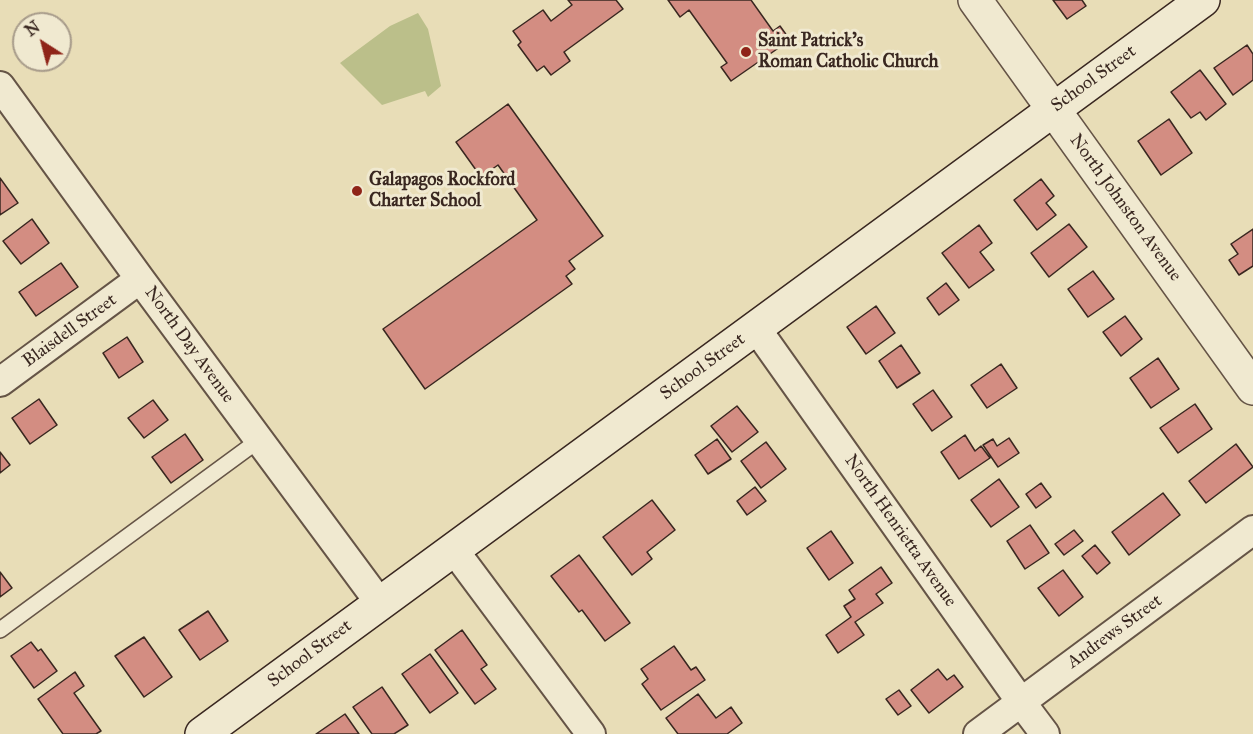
<!DOCTYPE html>
<html>
<head>
<meta charset="utf-8">
<style>
  body { margin:0 }
  #map { position:relative; width:1253px; height:734px; overflow:hidden; background:#e8ddb7; font-family:"IM FELL Great Primer",serif }
  canvas { display:block }
  .north { position:absolute; left:12px; top:12px; width:60px; height:60px; box-sizing:border-box; background:#f0e9d0; border:2px solid #a79b8a; border-radius:50%; rotate:324deg; font-size:16px; font-weight:700; line-height:24px; text-align:center; color:#392720 }
  .north::after { content:''; display:block; margin:auto; width:21px; height:27px; background:#8f2418; clip-path:polygon(50% 0,100% 100%,50% 72%,0 100%) }
</style>
</head>
<body>
<div id="map">
<canvas width="1253" height="734"></canvas>
<div class="north">N</div>
</div>
<script>
const ctx = document.querySelector('canvas').getContext('2d');
ctx.lineJoin = 'round';
function fillPath(path, color) {
  ctx.fillStyle = color;
  ctx.fill(path, 'evenodd');
}
function trace(path, color, width, dash) {
  ctx.strokeStyle = color;
  ctx.lineWidth = width;
  ctx.lineCap = dash ? 'butt' : 'round';
  ctx.setLineDash(dash || []);
  ctx.stroke(path);
}
function drawText(font, color, halo, rows, align = 'center') {
  ctx.font = font + ' "IM FELL Great Primer",serif';
  ctx.lineWidth = 6;
  ctx.setLineDash([]);
  ctx.textBaseline = 'middle';
  ctx.strokeStyle = halo;
  ctx.fillStyle = color;
  for (const [text, x, y, turn = 0] of rows) {
    ctx.save();
    ctx.translate(x, y);
    ctx.rotate((+turn || 0) * Math.PI / 180);
    ctx.textAlign = isNaN(turn) ? turn : align;
    if (halo) ctx.strokeText(text, 0, 0);
    ctx.fillText(text, 0, 0);
    ctx.restore();
  }
}
fillPath(new Path2D(`
  M418 13 428 29 441 86 428 97 425 91 382 105 340 63 390 26Z`), '#bbbf8a');
const building = new Path2D(`
  M568 0H616L623 9 564 52 570 61 551 75 544 66 537 71 518 45 521 42 513 31 543 10 551 21 572 5Z
  M668 0H751L773 31 780 26 790 40 731 81 721 67 727 63 689 10 680 17Z
  M1053 0H1082L1086 6 1067 19Z
  M1247 45 1253 54V80L1233 95 1214 68Z
  M1200 70 1226 104 1206 120 1200 112 1191 118 1171 92Z
  M508 104 603 236 569 261 575 269 566 276 572 284 425 389 383 329 537 220 498 165 481 177 456 142Z
  M1169 119 1192 153 1161 175 1138 141Z
  M0 178 18 203 0 215Z
  M1041 179 1054 196 1046 203 1056 215 1037 230 1014 200Z
  M32 219 49 243 21 264 3 241Z
  M1069 224 1087 247 1049 277 1031 253Z
  M979 225 992 243 980 252 994 270 969 288 942 253Z
  M1253 229V266L1239 275 1229 260 1238 254 1231 244Z
  M61 263 78 287 36 316 19 292Z
  M1093 271 1114 299 1088 317 1068 289Z
  M946 283 959 300 939 315 927 298Z
  M876 306 895 333 866 354 847 327Z
  M1125 316 1142 339 1121 356 1103 332Z
  M127 337 143 362 119 378 103 353Z
  M901 345 920 373 897 388 879 361Z
  M1158 358 1179 389 1151 408 1130 378Z
  M1001 364 1017 388 987 408 971 385Z
  M933 390 952 417 932 431 913 404Z
  M39 399 57 425 30 444 12 418Z
  M153 400 168 420 144 438 128 418Z
  M1195 404 1212 429 1178 453 1160 428Z
  M737 406 758 432 732 452 711 426Z
  M185 434 203 460 171 483 152 457Z
  M965 435 975 451 981 446 990 458 959 479 941 452Z
  M1009 438 1019 453 998 467 983 445 993 439 997 446Z
  M717 439 731 459 708 474 695 455Z
  M766 442 786 469 761 488 741 461Z
  M1236 444 1253 467 1206 503 1189 481Z
  M0 452 10 465 0 473Z
  M999 479 1019 507 991 527 971 500Z
  M1041 483 1051 497 1036 508 1026 494Z
  M755 487 766 501 747 515 737 501Z
  M1163 493 1180 515 1129 555 1112 532Z
  M652 500 675 530 647 552 652 559 632 575 603 537Z
  M1030 525 1049 553 1025 569 1007 541Z
  M1074 530 1083 541 1064 555 1055 544Z
  M831 531 853 563 829 580 807 548Z
  M1095 545 1110 563 1097 574 1082 556Z
  M579 555 630 623 605 641 582 610 579 612 551 576Z
  M881 567 892 583 876 594 883 603 855 622 864 635 838 653 826 635 851 617 844 606 855 599 849 590Z
  M1063 570 1083 597 1059 616 1038 588Z
  M0 572 12 588 0 597Z
  M208 611 228 641 200 660 179 630Z
  M462 630 487 665 481 669 496 689 475 704 435 650Z
  M144 637 172 677 144 697 115 656Z
  M31 642 38 651 41 649 57 671 34 688 11 656Z
  M674 646 691 670 696 667 705 680 661 710 642 684 648 679 641 669Z
  M430 654 458 693 430 713 402 674Z
  M938 669 947 680 954 675 963 687 929 713 911 690Z
  M75 672 84 686 74 693 101 731 96 734H63L38 699Z
  M382 687 408 725 394 734H372L353 707Z
  M899 690 911 706 898 715 886 699Z
  M698 694 716 718 731 707 742 723 727 734H678L666 718Z
  M345 714 359 734H316Z`);
fillPath(building, '#d38d82');
trace(building, '#392720', 1.5);
const service = new Path2D(`
  M0 630 259 440`);
const minor = new Path2D(`
  M0 86 140 279 379 602
  M756 328 1021 702 1045 734
  M0 382 140 279
  M454 550 591 734
  M978 734 1253 530`);
const tertiary = new Path2D(`
  M975 0 1253 388`);
const secondary = new Path2D(`
  M202 734 1203 0`);
trace(service, '#655446', 18);
trace(minor, '#655446', 32);
trace(tertiary, '#655446', 36);
trace(secondary, '#392720', 36);
trace(service, '#f0e9d0', 15);
trace(minor, '#f0e9d0', 28);
trace(tertiary, '#f0e9d0', 33);
trace(secondary, '#f0e9d0', 33);
for (const [x, y, r, color] of [
  [746,52,6,"#8f2418"],
  [357,191,6,"#8f2418"]
]) {
  const dot = new Path2D();
  dot.arc(x, y, r, 0, 2 * Math.PI);
  ctx.fillStyle = color;
  ctx.fill(dot);
  trace(dot, '#f0e9d0', 2);
}
drawText('bold 18px', '#392720', '#f0e9d0', [
  ["Saint Patrick's",758,42],
  ["Roman Catholic Church",758,63],
  ["Galapagos Rockford",369,181],
  ["Charter School",369,202]
], 'left');
drawText('18px', '#392720', '#f0e9d0', [
  ["School Street",1094,79,-36],
  ["North Johnston Avenue",1125,208,54],
  ["Blaisdell Street",70,331,-36],
  ["North Day Avenue",189,345,54],
  ["School Street",703,367,-36],
  ["North Henrietta Avenue",900,531,55],
  ["Andrews Street",1115,632,-36],
  ["School Street",310,654,-37]
]);
</script>
</body>
</html>
